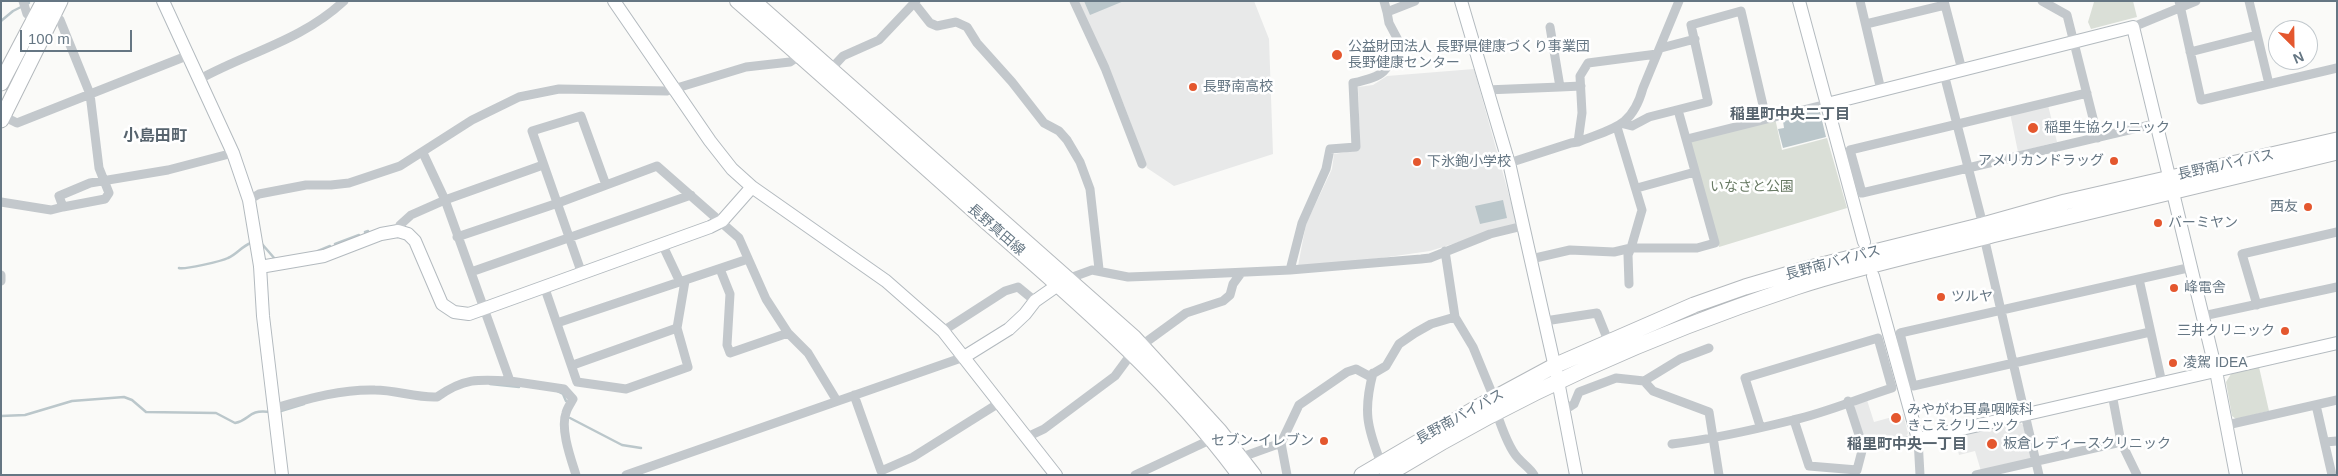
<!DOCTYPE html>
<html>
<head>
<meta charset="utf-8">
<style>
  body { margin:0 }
  #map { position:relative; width:2338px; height:476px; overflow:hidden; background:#fafaf8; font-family:Helvetica,sans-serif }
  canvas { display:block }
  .frame { position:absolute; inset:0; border:2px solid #657683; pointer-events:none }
  .north { position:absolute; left:2268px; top:20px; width:50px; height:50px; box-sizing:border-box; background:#fff; border:1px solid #c1c8cd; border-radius:50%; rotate:157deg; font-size:14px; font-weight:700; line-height:20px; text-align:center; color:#657683 }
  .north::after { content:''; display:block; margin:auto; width:18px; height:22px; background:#e4572e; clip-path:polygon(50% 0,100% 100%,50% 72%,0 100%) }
  .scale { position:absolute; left:20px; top:30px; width:112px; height:22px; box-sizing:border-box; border:2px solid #657683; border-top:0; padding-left:6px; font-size:15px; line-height:18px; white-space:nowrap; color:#657683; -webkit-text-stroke:4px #fff; paint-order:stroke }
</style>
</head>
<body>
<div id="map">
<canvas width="2338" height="476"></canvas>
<div class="frame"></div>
<div class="north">N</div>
<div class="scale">100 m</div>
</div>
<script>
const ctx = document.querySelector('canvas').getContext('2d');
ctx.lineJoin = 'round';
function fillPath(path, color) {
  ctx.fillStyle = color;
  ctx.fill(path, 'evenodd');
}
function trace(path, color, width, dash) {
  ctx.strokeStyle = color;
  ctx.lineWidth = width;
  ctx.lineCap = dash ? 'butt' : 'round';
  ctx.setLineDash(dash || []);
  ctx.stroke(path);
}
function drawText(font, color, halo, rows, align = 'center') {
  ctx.font = font + ' Helvetica,"Noto Sans JP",sans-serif';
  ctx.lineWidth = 5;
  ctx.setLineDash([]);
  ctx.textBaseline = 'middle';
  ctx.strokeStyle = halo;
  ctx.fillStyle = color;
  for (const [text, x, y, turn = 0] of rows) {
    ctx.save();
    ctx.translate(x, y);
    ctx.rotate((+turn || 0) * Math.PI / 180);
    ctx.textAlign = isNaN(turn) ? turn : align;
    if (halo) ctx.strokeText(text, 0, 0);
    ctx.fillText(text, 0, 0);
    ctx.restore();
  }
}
fillPath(new Path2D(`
  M1078 1H1254L1269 39 1273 154 1174 186 1147 168 1124 105Z
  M1474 69 1517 224 1430 251 1374 259 1298 266 1306 224 1332 169 1334 154 1360 150 1358 87 1373 85 1387 76Z
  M2048 105 2057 142 2018 152 2010 113Z
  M1867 400 1874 422 1903 414 1908 433 1906 437 1867 443 1864 441 1854 408 1856 404Z
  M2019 422 2023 425 2031 457 2029 460 1981 471 1975 451 1959 455 1955 437Z`), '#e8e9e9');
fillPath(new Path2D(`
  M2133 1 2137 17 2091 29 2088 22 2094 2Z
  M1775 118 1782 150 1827 138 1847 208 1719 247 1690 142Z
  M2259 367 2269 411 2236 419 2232 416 2226 382 2231 374Z`), '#dadfd7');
fillPath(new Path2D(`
  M1084 1H1124L1090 15Z
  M1817 109 1820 112 1826 137 1783 148 1778 129 1784 128 1783 121 1789 120 1788 116Z
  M1503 200 1507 218 1480 224 1475 206Z`), '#bbc7cb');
trace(new Path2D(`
  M1 21 13 11 29 3
  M365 232 368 231
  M262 244 275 259
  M335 244 359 235
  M318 251 330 246
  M179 268C184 270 222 261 228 258 237 254 242 246 251 243
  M490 384 519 387
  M557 391 563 394 566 401
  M281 411 304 404
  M1 416 25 415 72 401 124 397 132 400 146 412 216 413 235 423C251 420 247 409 270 412
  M570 418 622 445 641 448`), '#bbc7cb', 2.5);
const secondary = new Path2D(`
  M163 1 233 153 249 200 260 266 263 316 282 475
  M614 1 710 141 732 169 752 187 886 281 943 331 1056 475
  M1461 1 1510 167 1558 381 1576 475
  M1799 1 1864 242
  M1827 104 2133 27 2216 371 2236 475
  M260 267 324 256 381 234 398 231 408 234 415 241 442 304 454 312 469 314 710 227 722 221 752 187
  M1873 276 1918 439 2337 343
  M964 357 1009 329 1025 314 1035 301 1065 280`);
const primary = new Path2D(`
  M737 1C821 74 903 148 986 222 1076 301 1167 378 1239 475
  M754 1 1134 337 1220 431 1254 475`);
const highway = new Path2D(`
  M1 83 44 1
  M1 120 60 1
  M1362 475 1478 407 1554 366 1694 305 1745 287 1806 269 1983 225 2065 202 2337 140
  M1387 475C1515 395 1653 334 1796 287 1860 266 1927 252 1992 235 2107 207 2222 179 2337 152`);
trace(secondary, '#b3babf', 14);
trace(primary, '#b5babe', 16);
trace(highway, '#b4b9bd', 17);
trace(new Path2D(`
  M23 1 27 14 35 18
  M1074 1 1105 68 1142 164
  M1384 1 1387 12
  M1860 1 1881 90
  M1944 1 1962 70
  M2042 1 2067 15 2098 138
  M2179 1 2201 100 2337 68
  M2249 1 2269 84
  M915 4 930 23 937 26 956 22 967 27 977 43 1012 82 1044 123 1059 131 1067 140 1080 162 1090 189 1099 269
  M53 14 60 20 90 94 99 168 109 193 105 199 63 207
  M1866 24 1945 5
  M1550 27 1560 87 1581 86
  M2133 27 2196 1
  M1661 48 1695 39
  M2190 52 2257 35
  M831 69 843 56 879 40 916 1
  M1944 74 1983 225
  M200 79C249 52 301 41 344 1
  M1486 90 1560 87
  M2087 93 1850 150 1862 193 2150 125
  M3 116 17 123 189 55
  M1624 124 1632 126 1649 117 1708 102 1691 25 1741 11 1766 118
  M1687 139 1827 104
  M1578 142 1582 113 1580 76 1588 63 1657 54
  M423 153 445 200 510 381 564 389 573 399C571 403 567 408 566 413 560 429 571 459 576 475
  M1509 163 1571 143 1578 142C1613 128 1632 128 1643 88L1679 1
  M1637 188 1695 172
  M249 200 259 194 306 185H331L349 183 400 166 472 120 519 97 559 89 667 91 746 67 790 62 799 56
  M1 202 51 210 63 207 59 196 90 183 168 170 233 153
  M398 231 400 225 411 215 445 200 543 165
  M457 237 558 203 657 166 739 238 766 299 788 333 730 353 727 345 730 294 720 269
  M1984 237 2039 475
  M663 246 680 282
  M1445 251 1455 317 1473 347 1494 398
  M1531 259 1570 250 1614 252 1631 248 1642 210 1617 127
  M1290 270 1302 223 1326 169 1330 149 1356 147 1353 83C1388 75 1387 72 1398 40L1389 23 1387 12 1415 1
  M471 272 691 195
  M582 274 532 131 581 116 606 185
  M1 275V281
  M1070 278 1092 270 1128 277 1181 275 1290 270 1421 259 1430 258 1490 234 1523 226
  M2139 279 2162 383
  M1629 284 1628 255 1631 248H1697L1715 243 1678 110
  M544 286 577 382 626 389 688 367 677 328 685 281
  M2257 305 2242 254 2337 232
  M2203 316 2337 287
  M1545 321 1597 313 1609 343
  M557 323 748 259
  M943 331 1005 291 1018 287 1035 301
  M2150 332 1913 386 1900 333 2192 267
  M788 333 808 353 837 401
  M1142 345 1186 313 1223 301 1230 295 1233 284 1241 273
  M573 365 677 328
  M1373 373C1363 411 1367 427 1381 463
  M1644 381 1653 391 1709 412 1719 475
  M2112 394 2121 442 2137 475
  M854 395 881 471 913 457 999 403
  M2316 405 2332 475
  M275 408C307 399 341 389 375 390 396 390 416 398 437 397 464 378 478 379 510 381
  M1496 411C1500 423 1509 449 1518 458 1523 464 1530 468 1534 475
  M1563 411 1574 404 1579 392 1616 378 1644 381 1680 359 1709 348
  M1794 420 1809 466 1857 470 1863 447 1848 401
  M2227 425 2337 400
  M1027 437 1044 429 1115 376 1132 353
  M2325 442 2337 441
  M1672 444C1713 439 1753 430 1793 420 1825 413 1860 398 1892 388L1878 338 1745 378 1760 426
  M1863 447 1918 439 1920 475
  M1242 457 1281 443
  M626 475 964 357
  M1135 475 1212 439
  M1287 475 1281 443 1299 405 1347 372 1356 369 1369 376 1386 366 1399 344 1415 333 1431 324 1455 317
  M1976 475 2121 442`), '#c3c8cc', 9);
trace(secondary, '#fff', 12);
trace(primary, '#fff', 14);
trace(highway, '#fff', 15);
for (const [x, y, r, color] of [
  [1337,55,6,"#e4572e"],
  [1193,87,5,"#e4572e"],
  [2033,128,6,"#e4572e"],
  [2114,161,5,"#e4572e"],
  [1417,162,5,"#e4572e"],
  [2308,207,5,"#e4572e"],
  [2158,223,5,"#e4572e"],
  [2174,288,5,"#e4572e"],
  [1941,297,5,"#e4572e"],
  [2285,331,5,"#e4572e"],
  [2173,363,5,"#e4572e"],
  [1896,418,6,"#e4572e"],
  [1324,441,5,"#e4572e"],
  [1992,444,6,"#e4572e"]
]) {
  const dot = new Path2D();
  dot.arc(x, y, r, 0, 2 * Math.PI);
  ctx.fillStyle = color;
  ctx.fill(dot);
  trace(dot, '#fff', 2);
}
drawText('14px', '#657683', '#fff', [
  ["公益財団法人 長野県健康づくり事業団",1348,47],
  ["長野健康センター",1348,63],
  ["長野南高校",1203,87],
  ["稲里生協クリニック",2044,128],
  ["アメリカンドラッグ",2104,161,"right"],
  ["下氷鉋小学校",1427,162],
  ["西友",2298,207,"right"],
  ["バーミヤン",2168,223],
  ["峰電舎",2184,288],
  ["ツルヤ",1951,297],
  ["三井クリニック",2275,331,"right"],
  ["凌駕 IDEA",2183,363],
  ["みやがわ耳鼻咽喉科",1907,410],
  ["きこえクリニック",1907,426],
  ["セブン-イレブン",1314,441,"right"],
  ["板倉レディースクリニック",2003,444]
], 'left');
drawText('14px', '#657683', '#fff', [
  ["長野南バイパス",2226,165,-12],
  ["長野真田線",996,230,41],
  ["長野南バイパス",1833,263,-15],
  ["長野南バイパス",1460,417,-29]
]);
drawText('14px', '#687a64', '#fff', [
  ["いなさと公園",1752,187]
]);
drawText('bold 15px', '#57646e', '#fff', [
  ["稲里町中央二丁目",1790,115],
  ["稲里町中央一丁目",1907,445]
]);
drawText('bold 16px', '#57646e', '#fff', [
  ["小島田町",155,137]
]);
</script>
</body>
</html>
